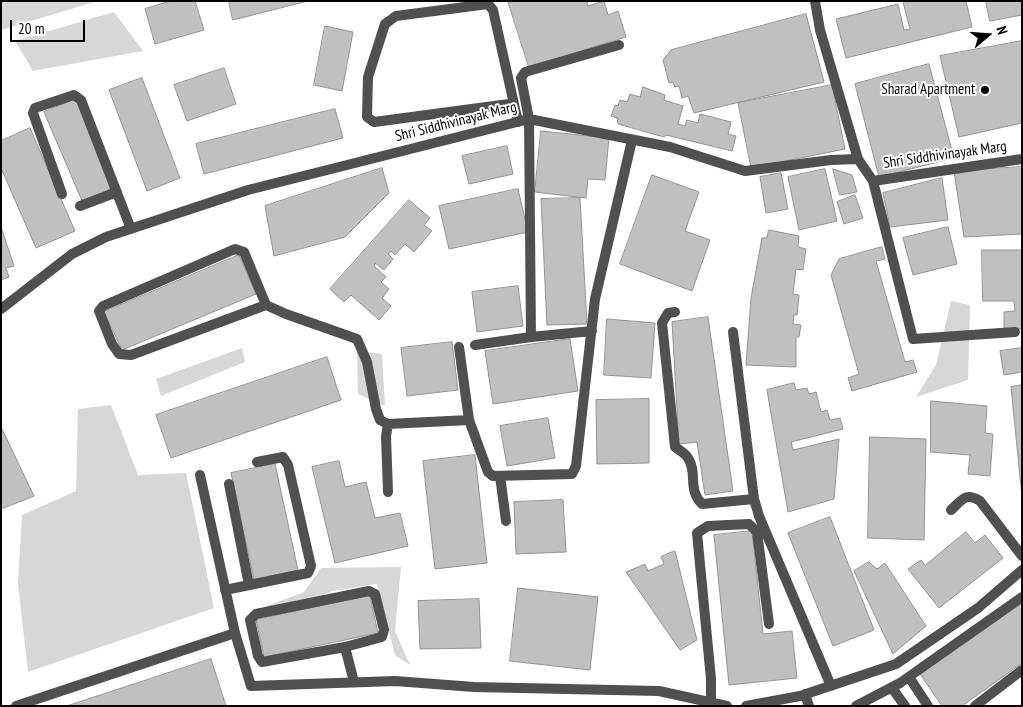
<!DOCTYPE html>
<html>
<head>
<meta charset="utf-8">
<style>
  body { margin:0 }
  #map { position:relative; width:1023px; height:707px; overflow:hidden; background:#fff; font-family:"PT Sans Narrow",sans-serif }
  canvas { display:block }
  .frame { position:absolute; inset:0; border:2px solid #000; pointer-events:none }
  .north { position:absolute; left:963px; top:10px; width:50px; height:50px; -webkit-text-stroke:4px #fff; paint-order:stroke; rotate:72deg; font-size:14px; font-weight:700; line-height:20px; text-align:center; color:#000 }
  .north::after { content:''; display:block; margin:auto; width:18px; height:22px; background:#000; clip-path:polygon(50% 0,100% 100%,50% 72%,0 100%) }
  .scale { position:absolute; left:10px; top:20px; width:75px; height:22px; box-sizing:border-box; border:2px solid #000; border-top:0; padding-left:6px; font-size:15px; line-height:18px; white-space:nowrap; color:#000; -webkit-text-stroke:4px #fff; paint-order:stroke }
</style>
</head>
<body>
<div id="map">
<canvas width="1023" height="707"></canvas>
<div class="frame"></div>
<div class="north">N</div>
<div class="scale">20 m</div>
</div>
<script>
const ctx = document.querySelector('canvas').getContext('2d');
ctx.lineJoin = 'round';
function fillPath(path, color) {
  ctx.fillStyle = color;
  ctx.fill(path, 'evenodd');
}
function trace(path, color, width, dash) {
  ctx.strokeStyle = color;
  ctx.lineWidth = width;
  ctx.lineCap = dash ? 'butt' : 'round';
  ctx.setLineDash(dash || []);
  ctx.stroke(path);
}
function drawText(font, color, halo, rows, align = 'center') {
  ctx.font = font + ' "PT Sans Narrow",sans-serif';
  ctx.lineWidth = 4;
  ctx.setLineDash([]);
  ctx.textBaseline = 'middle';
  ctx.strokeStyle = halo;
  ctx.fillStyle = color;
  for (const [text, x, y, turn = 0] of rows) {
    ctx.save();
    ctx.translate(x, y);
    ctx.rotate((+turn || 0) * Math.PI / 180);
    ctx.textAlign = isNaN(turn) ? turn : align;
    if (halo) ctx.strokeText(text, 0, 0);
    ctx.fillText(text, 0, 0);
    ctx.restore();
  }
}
fillPath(new Path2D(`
  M1 1H98L1 30Z
  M114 12 143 51 33 71 15 41Z
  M951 301 970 305 968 380 916 397 936 365Z
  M242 348 245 362 161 396 156 379Z
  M357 351 382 354 385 406 358 394Z
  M111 405 138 475 186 473 214 608 28 672 18 584 22 515 76 491 78 409Z
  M401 567 395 631 410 665 395 655 377 584 332 591 278 615 259 609 304 592 321 568Z`), '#d7d7d7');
const building = new Path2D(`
  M171 1H195L204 30 155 44 145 9Z
  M229 1H308L233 20Z
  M508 1H587L588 6 604 1 608 15 618 11 626 37 529 67Z
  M907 1H966L972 27 846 58 836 19 898 4 904 30 910 29 903 2Z
  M986 1H1022V15L990 21Z
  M806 14 824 82 694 113 688 96 682 98 679 86 675 87 673 82 669 83 663 60 671 50Z
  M325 26 353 32 342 91 314 85Z
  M1022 41V123L959 137 940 56Z
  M929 64 954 158 879 177 855 84Z
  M224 68 236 104 187 121 174 85Z
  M142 78 180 178 147 191 109 90Z
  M832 85 845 149 751 168 738 103Z
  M643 87 665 95 664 100 683 106 678 124 685 126 687 120 698 123 700 114 731 122 728 134 736 136 732 151 666 135 664 137 618 124 617 118 611 116 615 105 618 106 620 100 627 102 630 94 640 97Z
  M76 99 112 188 83 203 44 112Z
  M335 109 343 138 204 174 196 144Z
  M30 128 75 231 36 248 1 168V141Z
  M541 131 609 138 605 180 588 179 586 198 535 192Z
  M507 146 513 174 469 184 462 156Z
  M1022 167V234L964 237 954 171Z
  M382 168 389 193 345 237 274 256 265 206Z
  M825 169 837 221 799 230 788 177Z
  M833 169 852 175 857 192 840 195Z
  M781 173 788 209 766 213 760 177Z
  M652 175 699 192 685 231 710 240 692 291 620 264Z
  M942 178 948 220 890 227 883 193Z
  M518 189 528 232 449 249 439 206Z
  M855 195 863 218 844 224 837 202Z
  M580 198 587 324 547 325 541 199Z
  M409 200 430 218 424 225 432 231 414 252 405 244 395 255 391 251 388 254 393 259 384 270 375 263 374 266 386 277 381 282 389 289 382 298 391 306 379 320 351 295 344 302 330 289Z
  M1 227 14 266 6 268 9 277 1 280Z
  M948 227 957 264 913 275 903 238Z
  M769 230 799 236 798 247 806 249 803 270 796 269 793 294 799 295 797 315H794L793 324 801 325 799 337H796V367L746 365 751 298 762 238H766Z
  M882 247 885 259 876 261 905 362 913 360 917 372 852 391 848 378 859 374 831 275 839 259Z
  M982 250H1022V329H1004V312L1015 311 1014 301H983Z
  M239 255 256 294 122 350 104 312Z
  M518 286 523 326 477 332 472 292Z
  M708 317 733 491 705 495 697 442 679 444 672 322Z
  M607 319 655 323 651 378 604 375Z
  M570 339 578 391 493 404 485 351Z
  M452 342 458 390 407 396 401 348Z
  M1022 348V372L1004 375 1000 351Z
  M327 357 341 400 171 458 156 415Z
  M794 383 796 390 807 388 809 394 816 392 821 412 827 410 830 420 840 418 843 429 791 442 793 450 839 439 834 499 788 512 767 390Z
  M1022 385V497L1011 387Z
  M649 399V463L597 464 596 400Z
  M931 401 987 406 985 433 993 434 990 476 968 474 970 455 931 452Z
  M548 418 555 458 507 466 500 426Z
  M1 427 34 496 1 509Z
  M870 437 926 439 924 540 868 538Z
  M475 455 487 563 435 569 423 461Z
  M339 461 345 487 366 482 375 518 400 513 408 546 335 563 312 467Z
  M275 464 298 570 254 580 231 473Z
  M563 500 566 552 516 554 514 502Z
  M830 517 874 630 833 646 788 533Z
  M752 531 763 634 792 631 797 678 729 685 714 535Z
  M966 532 975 543 985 535 1003 558 939 608 908 569 921 560 925 565Z
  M675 551 697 640 680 650 626 572 645 564 648 571 664 564 661 557Z
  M869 562 877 569 885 563 926 626 893 654 854 571Z
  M518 588 598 597 590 670 510 661Z
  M370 596 378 633 264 657 256 620Z
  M479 599 481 648 420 649 418 601Z
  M1022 602V663L962 706H942L920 674Z
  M211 659 226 706H67Z`);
fillPath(building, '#c0c0c0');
trace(building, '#949494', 1);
trace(new Path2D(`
  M815 1 820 30 858 159 873 181 913 339 1015 332
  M509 104 374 122 367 117 368 77 385 24 396 16 488 4 493 10 518 122
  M873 181 1022 159
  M62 194 33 113 35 108 74 95 81 100 131 229
  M80 206 117 192
  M266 305 244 252 235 249 103 306 99 311 112 344 119 354 131 355 266 305 286 314 357 339 367 362 376 409 380 420 388 424 469 420 488 472 493 476 572 474 576 466 595 299 632 140
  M1 309 72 254 106 237 248 190 529 119 670 147 745 171 831 160 858 159
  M675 312 668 313 662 323 675 447C679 450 685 453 688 458 698 473 687 489 702 504L754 499
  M733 332 754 499 759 516 831 686
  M531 337 529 119 521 78 525 72 619 45
  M475 345 531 337 592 331
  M459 347 469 420
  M200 475 235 633 251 686 395 681 474 687 659 691 727 706
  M500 476 506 521
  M229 484 249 585
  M388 492 386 436 388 424
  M951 510C962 500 965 492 980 501L1022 556
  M225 590 308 573 311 566 288 465 283 457 257 462
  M345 647 262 662 258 656 250 620 256 614 369 591 375 594 384 630 382 637 345 647 354 682
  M909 677 928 706
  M892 688 905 706
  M805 694 809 706
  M711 702V679L697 533 708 526 749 524 757 532 769 624
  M16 706 235 633
  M746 706 800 696 896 664 978 608 1022 570
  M856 706 900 683 1022 597
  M975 706 1022 670`), '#505050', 10);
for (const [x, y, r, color] of [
  [985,90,5,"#000"]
]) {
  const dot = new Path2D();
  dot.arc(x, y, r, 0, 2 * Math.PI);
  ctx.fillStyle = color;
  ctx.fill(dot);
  trace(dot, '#fff', 2);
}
drawText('15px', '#000', '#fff', [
  ["Sharad Apartment",975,90]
], 'right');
drawText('15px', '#000', '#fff', [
  ["Shri Siddhivinayak Marg",456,122,-14],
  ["Shri Siddhivinayak Marg",945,155,-8]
]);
</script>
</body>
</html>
